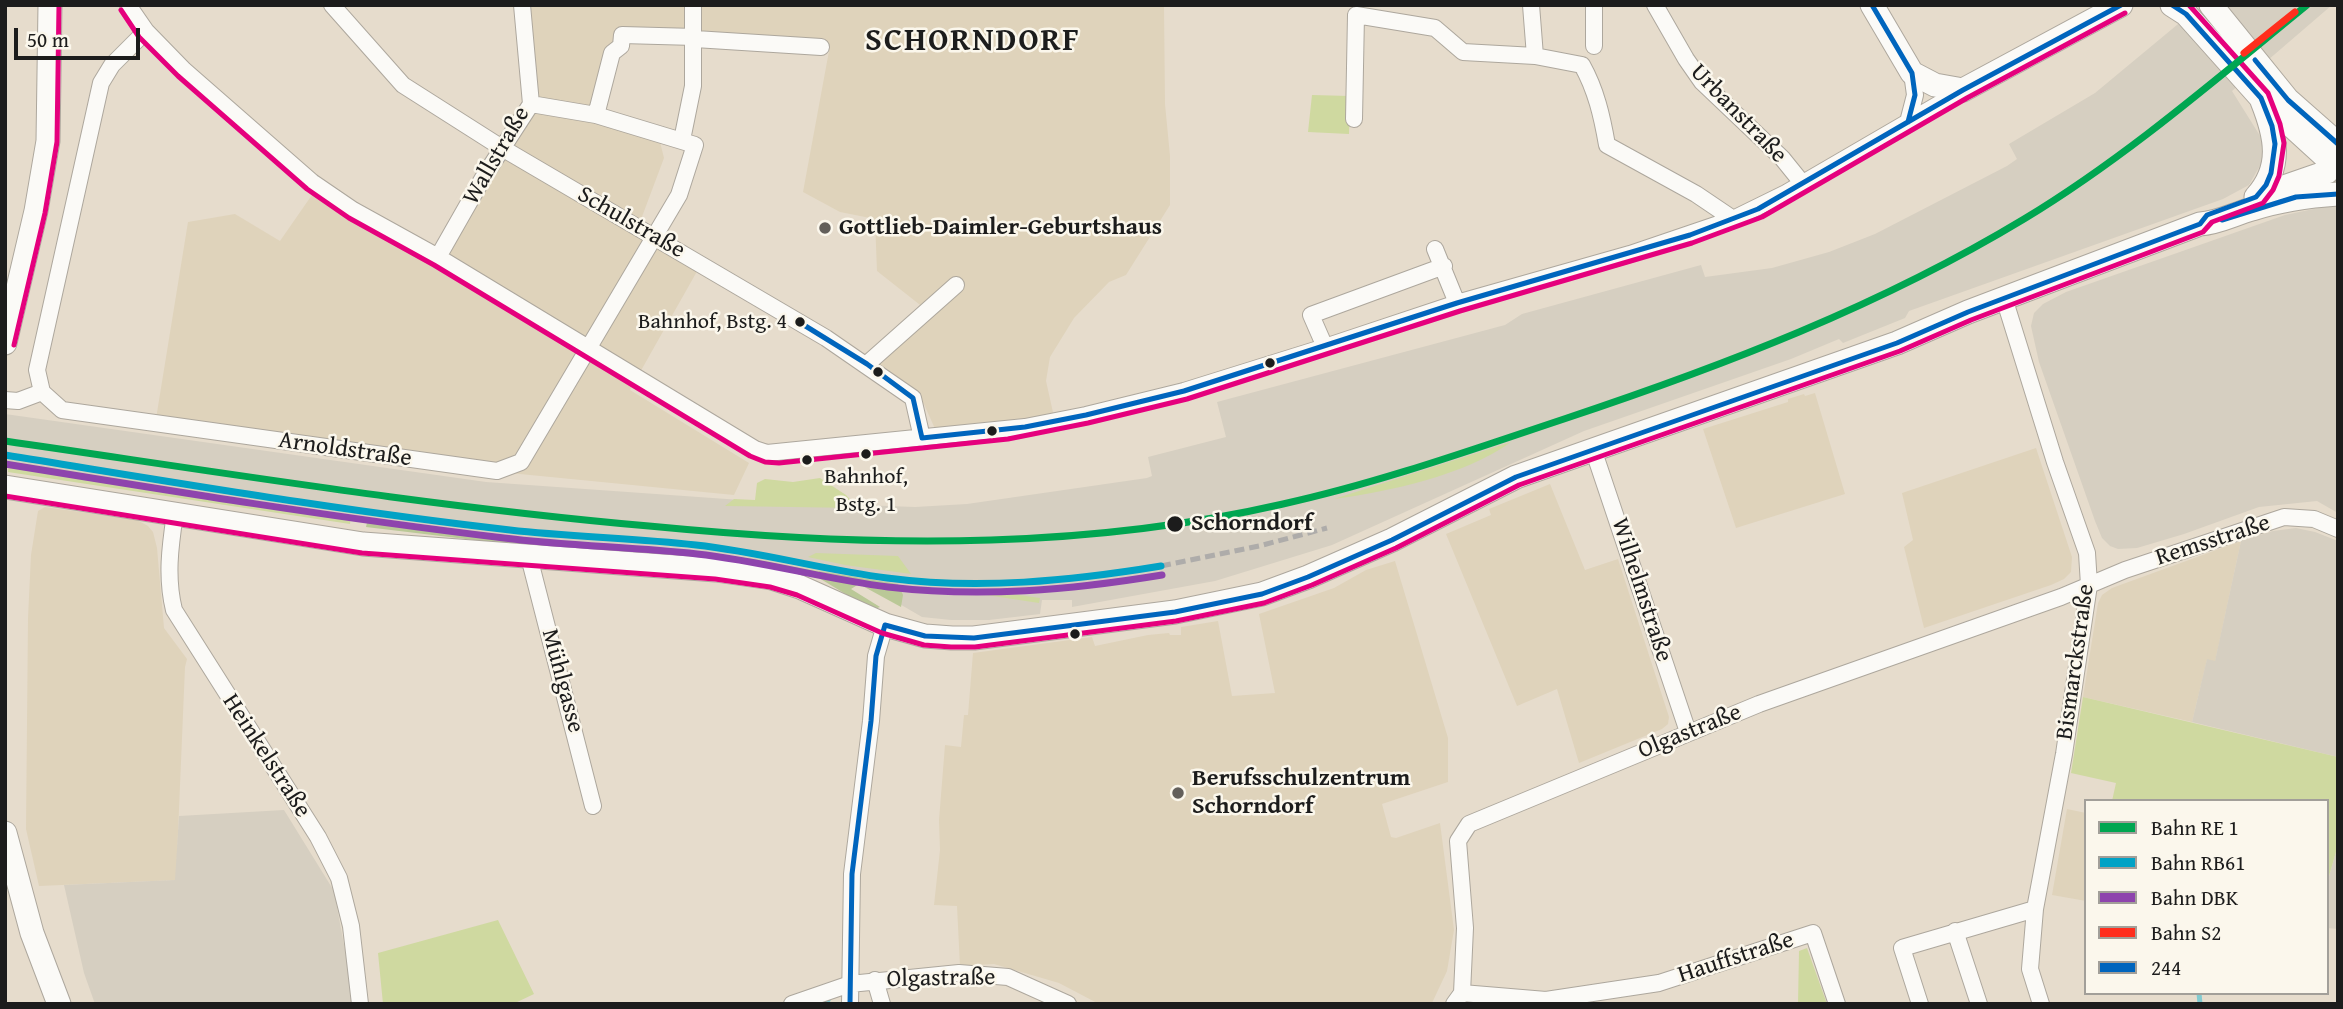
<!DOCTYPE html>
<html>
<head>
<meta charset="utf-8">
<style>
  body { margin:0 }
  #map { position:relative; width:2343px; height:1009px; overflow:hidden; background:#e6dccc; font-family:"Gentium Book Plus",serif }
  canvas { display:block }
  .frame { position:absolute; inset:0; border:7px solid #1c1c1c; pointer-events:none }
  .legend { position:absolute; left:2084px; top:799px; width:245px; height:196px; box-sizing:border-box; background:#fbf7ec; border:2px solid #a29f99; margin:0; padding:9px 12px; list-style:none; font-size:21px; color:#1c1c1c }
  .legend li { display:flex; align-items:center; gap:14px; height:35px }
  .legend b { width:35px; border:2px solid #a29f99 }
  .scale { position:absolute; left:14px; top:28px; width:126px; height:32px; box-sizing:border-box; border:4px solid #1c1c1c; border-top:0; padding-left:9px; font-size:21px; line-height:24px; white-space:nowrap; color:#1c1c1c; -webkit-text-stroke:5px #fbf7ec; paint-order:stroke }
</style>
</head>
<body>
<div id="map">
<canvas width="2343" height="1009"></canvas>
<div class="frame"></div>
<ul class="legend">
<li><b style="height:9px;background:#00a651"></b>Bahn RE 1</li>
<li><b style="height:9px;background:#01a2c5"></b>Bahn RB61</li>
<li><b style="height:9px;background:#8e44ad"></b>Bahn DBK</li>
<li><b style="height:9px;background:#ff2e1d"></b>Bahn S2</li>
<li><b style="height:9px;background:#0065bd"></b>244</li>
</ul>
<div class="scale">50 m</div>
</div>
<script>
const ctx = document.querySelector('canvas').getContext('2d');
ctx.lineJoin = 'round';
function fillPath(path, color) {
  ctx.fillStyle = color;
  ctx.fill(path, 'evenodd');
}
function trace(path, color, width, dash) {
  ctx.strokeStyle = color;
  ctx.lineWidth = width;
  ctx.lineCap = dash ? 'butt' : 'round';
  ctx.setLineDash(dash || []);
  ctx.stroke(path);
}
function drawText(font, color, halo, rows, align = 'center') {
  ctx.font = font + ' "Gentium Book Plus",serif';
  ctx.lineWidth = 5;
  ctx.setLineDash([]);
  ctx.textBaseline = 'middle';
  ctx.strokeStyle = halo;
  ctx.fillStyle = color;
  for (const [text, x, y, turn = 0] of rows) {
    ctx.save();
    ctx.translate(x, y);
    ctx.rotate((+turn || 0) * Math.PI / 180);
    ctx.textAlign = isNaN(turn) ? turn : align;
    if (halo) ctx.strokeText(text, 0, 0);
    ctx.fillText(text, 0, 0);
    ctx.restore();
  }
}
fillPath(new Path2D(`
  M522 5H1158L1164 7 1165 104 1170 156V205L1126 275 1109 282 1074 318 1050 357 1046 381 1054 417 936 431 924 404 873 365 929 312 877 271 875 219 840 212 803 192 829 51 765 42 630 30 596 112 657 130 664 158 640 222 704 259 630 390 749 463 734 495 367 459 154 431 188 222 235 214 280 241 314 192 438 261 529 101Z
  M1815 393 1845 494 1736 528 1703 429 1788 402V399L1804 394 1805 396Z
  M2036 448 2072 557 2071 572 2064 579 2051 585 1924 628 1904 547 1913 540 1902 493Z
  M1550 484 1585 570 1618 559 1669 717 1668 724 1662 729 1579 763 1557 689 1517 706 1446 534 1491 515 1489 509Z
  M45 507 137 520 148 526 153 532 157 548 164 628 187 659 185 667 176 880 39 886 26 829 28 618 31 555 38 511Z
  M2241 541 2215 662 2207 660 2192 722 2083 697 2098 603 2102 595 2112 588Z
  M1395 561 1448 738V782L1382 804 1391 837 1396 838 1440 823 1454 930 1447 971 1432 1003 1099 1004 1059 983 994 964 960 966 957 906 934 905 940 850 939 820 945 745 961 747 964 715H968L973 653 1092 637 1095 646 1148 635 1169 633 1170 635H1181V627L1218 621 1232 696 1275 693 1259 614 1334 588 1366 570Z
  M2067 809 2086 813V901L2052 895Z`), '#dfd3bb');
fillPath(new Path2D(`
  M2201 5H2332L2232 91 2262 139 2264 148 2262 162 2249 185 2223 199 1909 311 1905 318 1843 343 1839 339 1791 359 1584 431 1332 545 1215 581 1072 607V600H1042L1040 614 989 620H951L922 617 855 578 750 558 691 551 518 539 433 530 131 485 5 463V414L486 482 755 501 915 507 967 504 1147 478 1152 476 1148 457 1226 437 1217 402 1505 325 1522 314 1701 265 1705 277 1772 268 1829 252 1875 234 2007 166 2017 159 2009 144 2095 93Z
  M2323 207H2338V513L2317 501 2259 507 2184 534 2137 548 2118 549 2110 546 2102 538 2095 521 2039 362 2031 326 2034 313 2043 304 2066 292 2285 215Z
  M2296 528 2315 532 2338 541V757L2192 722 2207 659 2215 661 2241 541 2273 531Z
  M284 810 334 891 355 1004H95L84 973 64 885 175 880 179 816Z
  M2338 845V929L2327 928V883Z`), '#d6cfc1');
fillPath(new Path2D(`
  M1312 95 1350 96 1349 134 1308 132Z
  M1511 442C1463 476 1391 491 1334 499Z
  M9 461 351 516 350 524 8 472Z
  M820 478 846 495 858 508 725 506 734 499 755 500 757 483 765 479 793 482Z
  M526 538 691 551 750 558 819 571V578L736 561 650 552 524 546Z
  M816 553 898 556 911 574 845 565 808 557Z
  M1001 589 1005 593 1040 598 1039 603 953 590Z
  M2083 697 2338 757V845L2327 883V801H2112L2116 783 2071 773Z
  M498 920 534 994 513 1004H383L378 953Z
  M1807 948 1827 1004H1798L1799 951Z`), '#cfd9a0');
fillPath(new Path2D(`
  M368 518 526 538 524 546 366 527Z
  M819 571 898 584 903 595 901 607 859 584 851 589 880 607 872 610 819 578Z`), '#bac897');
trace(new Path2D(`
  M2199 993 2200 1004
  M819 1004 828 1000`), '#83cbd0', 5);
const street = new Path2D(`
  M128 5 146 31 184 70 312 182 353 210 438 257 755 449 767 453 1025 427 1086 415 1184 391 1325 347 1457 303 1630 254 1733 219 1786 193 1963 90
  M332 5 403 85 502 148 826 338 913 398 922 438
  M1531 5 1535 56
  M1594 5V46
  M1655 5 1686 59 1702 82 1782 158 1803 184
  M1356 15 1435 28 1463 52 1535 56 1582 65C1596 90 1602 116 1607 145L1696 194 1733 219
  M146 31 112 65 101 83 37 370 42 392 62 410 497 471 521 462 679 195 695 145 596 115 531 104
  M695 39 821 47
  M596 115 612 53 621 46 622 35 695 37
  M1354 119 1356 15
  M1908 122 1915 95 1912 73
  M682 140 693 86V5
  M1435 249 1457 303
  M438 257 483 178 531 104 522 5
  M2004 298 2055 462 2087 553 2089 585 2064 754 2035 909
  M1325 347 1311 315 1444 266
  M867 364 956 285
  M5 400 18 401 42 392
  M1593 449 1688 732
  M175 514C170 547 166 578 174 610L318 837 339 878 351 926 360 1004
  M529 557 593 806
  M1955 931 1979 1004
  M875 980 882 1004
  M1462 993 1546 1000 1659 983 1813 933 1837 1004
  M792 1004 850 984 959 973 1008 977 1068 1004
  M850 1004 852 874 871 721 876 656 885 625
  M1454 1004 1462 993 1465 928 1458 841 1469 824 1759 704 2061 597 2125 570 2284 517 2314 519 2338 529
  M1920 1004 1902 948 2035 909 2030 969 2041 1004`);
const secondary = new Path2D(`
  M1872 5 1912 73 1935 85 1963 90 2121 5
  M2172 5 2186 14 2261 98 2329 160
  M2211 5 2288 100 2338 144
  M2275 190 2327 172
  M2256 197C2283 167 2276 136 2262 101
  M5 343 36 211 48 141 50 5
  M5 487 363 544 716 570 772 578 800 587 885 625 925 636 952 638H974L1175 612 1262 594 1308 577 1392 540 1516 477 1897 343 1968 312 2200 224C2218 223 2234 214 2252 209 2280 200 2308 196 2338 194
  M5 833 32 933 59 1004`);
trace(street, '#ada79d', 18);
trace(secondary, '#ada79d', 25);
trace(street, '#fbfaf7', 16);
trace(secondary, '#fbfaf7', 23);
trace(new Path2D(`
  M1161 566 1259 546 1327 528`), '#aeacaa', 5, [10, 5]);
trace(new Path2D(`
  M1872 5 1912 73 1915 95 1908 122
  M2255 60 2288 100 2338 144
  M2222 220 2296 197 2338 194
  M799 322 867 364 913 398 922 438
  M922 438 1025 427 1086 415 1184 391 1457 303 1690 235 1758 209 1963 90 2121 5
  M885 625 925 636 974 638 1175 612 1262 594 1308 577 1392 540 1516 477 1897 343 1968 312 2200 224 2207 215 2256 197 2266 185 2271 173 2275 144 2272 126 2261 98 2186 14 2172 5
  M850 1004 852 874 871 721 876 656 885 625`), '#0065bd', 5);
trace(new Path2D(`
  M121 10 139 37 178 76 307 189 349 218 434 265 750 456 765 462 779 463 1008 439 1088 423 1187 399 1460 311 1692 243 1762 217 1967 98 2125 13
  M14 345 45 213 57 142 59 5
  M5 496 362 553 715 579 770 587 797 595 882 633 924 645 951 647H975L1176 621 1264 603 1312 585 1396 548 1519 485 1900 351 1971 320 2203 232 2212 222 2263 203 2273 190 2279 176 2284 143 2280 124 2268 93 2189 5`), '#e5007d', 5);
trace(new Path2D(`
  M5 441C219 472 433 507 649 526 762 537 877 544 991 540 1089 537 1187 526 1283 504 1378 483 1471 450 1564 419 1723 366 1880 306 2024 219 2125 158 2215 80 2307 5`), '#00a651', 7);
trace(new Path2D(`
  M5 455C173 482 341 511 510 530 572 537 634 538 696 545 761 552 823 570 887 578 978 590 1070 581 1161 566`), '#01a2c5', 7);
trace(new Path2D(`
  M5 464C171 491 337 518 504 538 568 546 633 547 697 554 762 561 824 579 888 587 980 598 1071 590 1162 575`), '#8e44ad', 7);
trace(new Path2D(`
  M2244 53 2295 12`), '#ff2e1d', 7);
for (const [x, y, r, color] of [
  [825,228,7,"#635f5a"],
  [800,322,6,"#1c1c1c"],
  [1270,363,6,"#1c1c1c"],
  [878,372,6,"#1c1c1c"],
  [992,431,6,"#1c1c1c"],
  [866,454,6,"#1c1c1c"],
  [807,460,6,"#1c1c1c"],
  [1175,524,9,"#1c1c1c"],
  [1075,634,6,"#1c1c1c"],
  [1178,793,7,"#635f5a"]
]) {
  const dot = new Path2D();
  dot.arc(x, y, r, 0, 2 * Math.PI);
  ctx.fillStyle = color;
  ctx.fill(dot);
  trace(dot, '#fbf7ec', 2.5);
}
drawText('22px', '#1c1c1c', '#fbf7ec', [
  ["Bahnhof, Bstg. 4",787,322],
  ["Bahnhof,",866,477,"center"],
  ["Bstg. 1",866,505,"center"]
], 'right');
drawText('24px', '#1c1c1c', '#fbf7ec', [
  ["Urbanstraße",1738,114,46],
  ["Wallstraße",497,156,-60],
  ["Schulstraße",631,223,30],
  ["Arnoldstraße",345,450,8],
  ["Remsstraße",2213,541,-18],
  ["Wilhelmstraße",1641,590,72],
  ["Bismarckstraße",2076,662,-82],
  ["Mühlgasse",562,681,75],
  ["Olgastraße",1690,732,-22],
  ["Heinkelstraße",266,756,57],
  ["Hauffstraße",1736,958,-18],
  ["Olgastraße",941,979,-1]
]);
drawText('bold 24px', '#1c1c1c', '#fbf7ec', [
  ["Gottlieb-Daimler-Geburtshaus",839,228],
  ["Berufsschulzentrum",1192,779],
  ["Schorndorf",1192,807]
], 'left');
drawText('bold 24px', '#1c1c1c', '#fbf7ec', [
  ["Schorndorf",1191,524]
], 'left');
ctx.letterSpacing = '2px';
drawText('bold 32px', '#1c1c1c', '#fbf7ec', [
  ["SCHORNDORF",973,42]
]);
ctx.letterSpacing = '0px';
</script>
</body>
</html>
